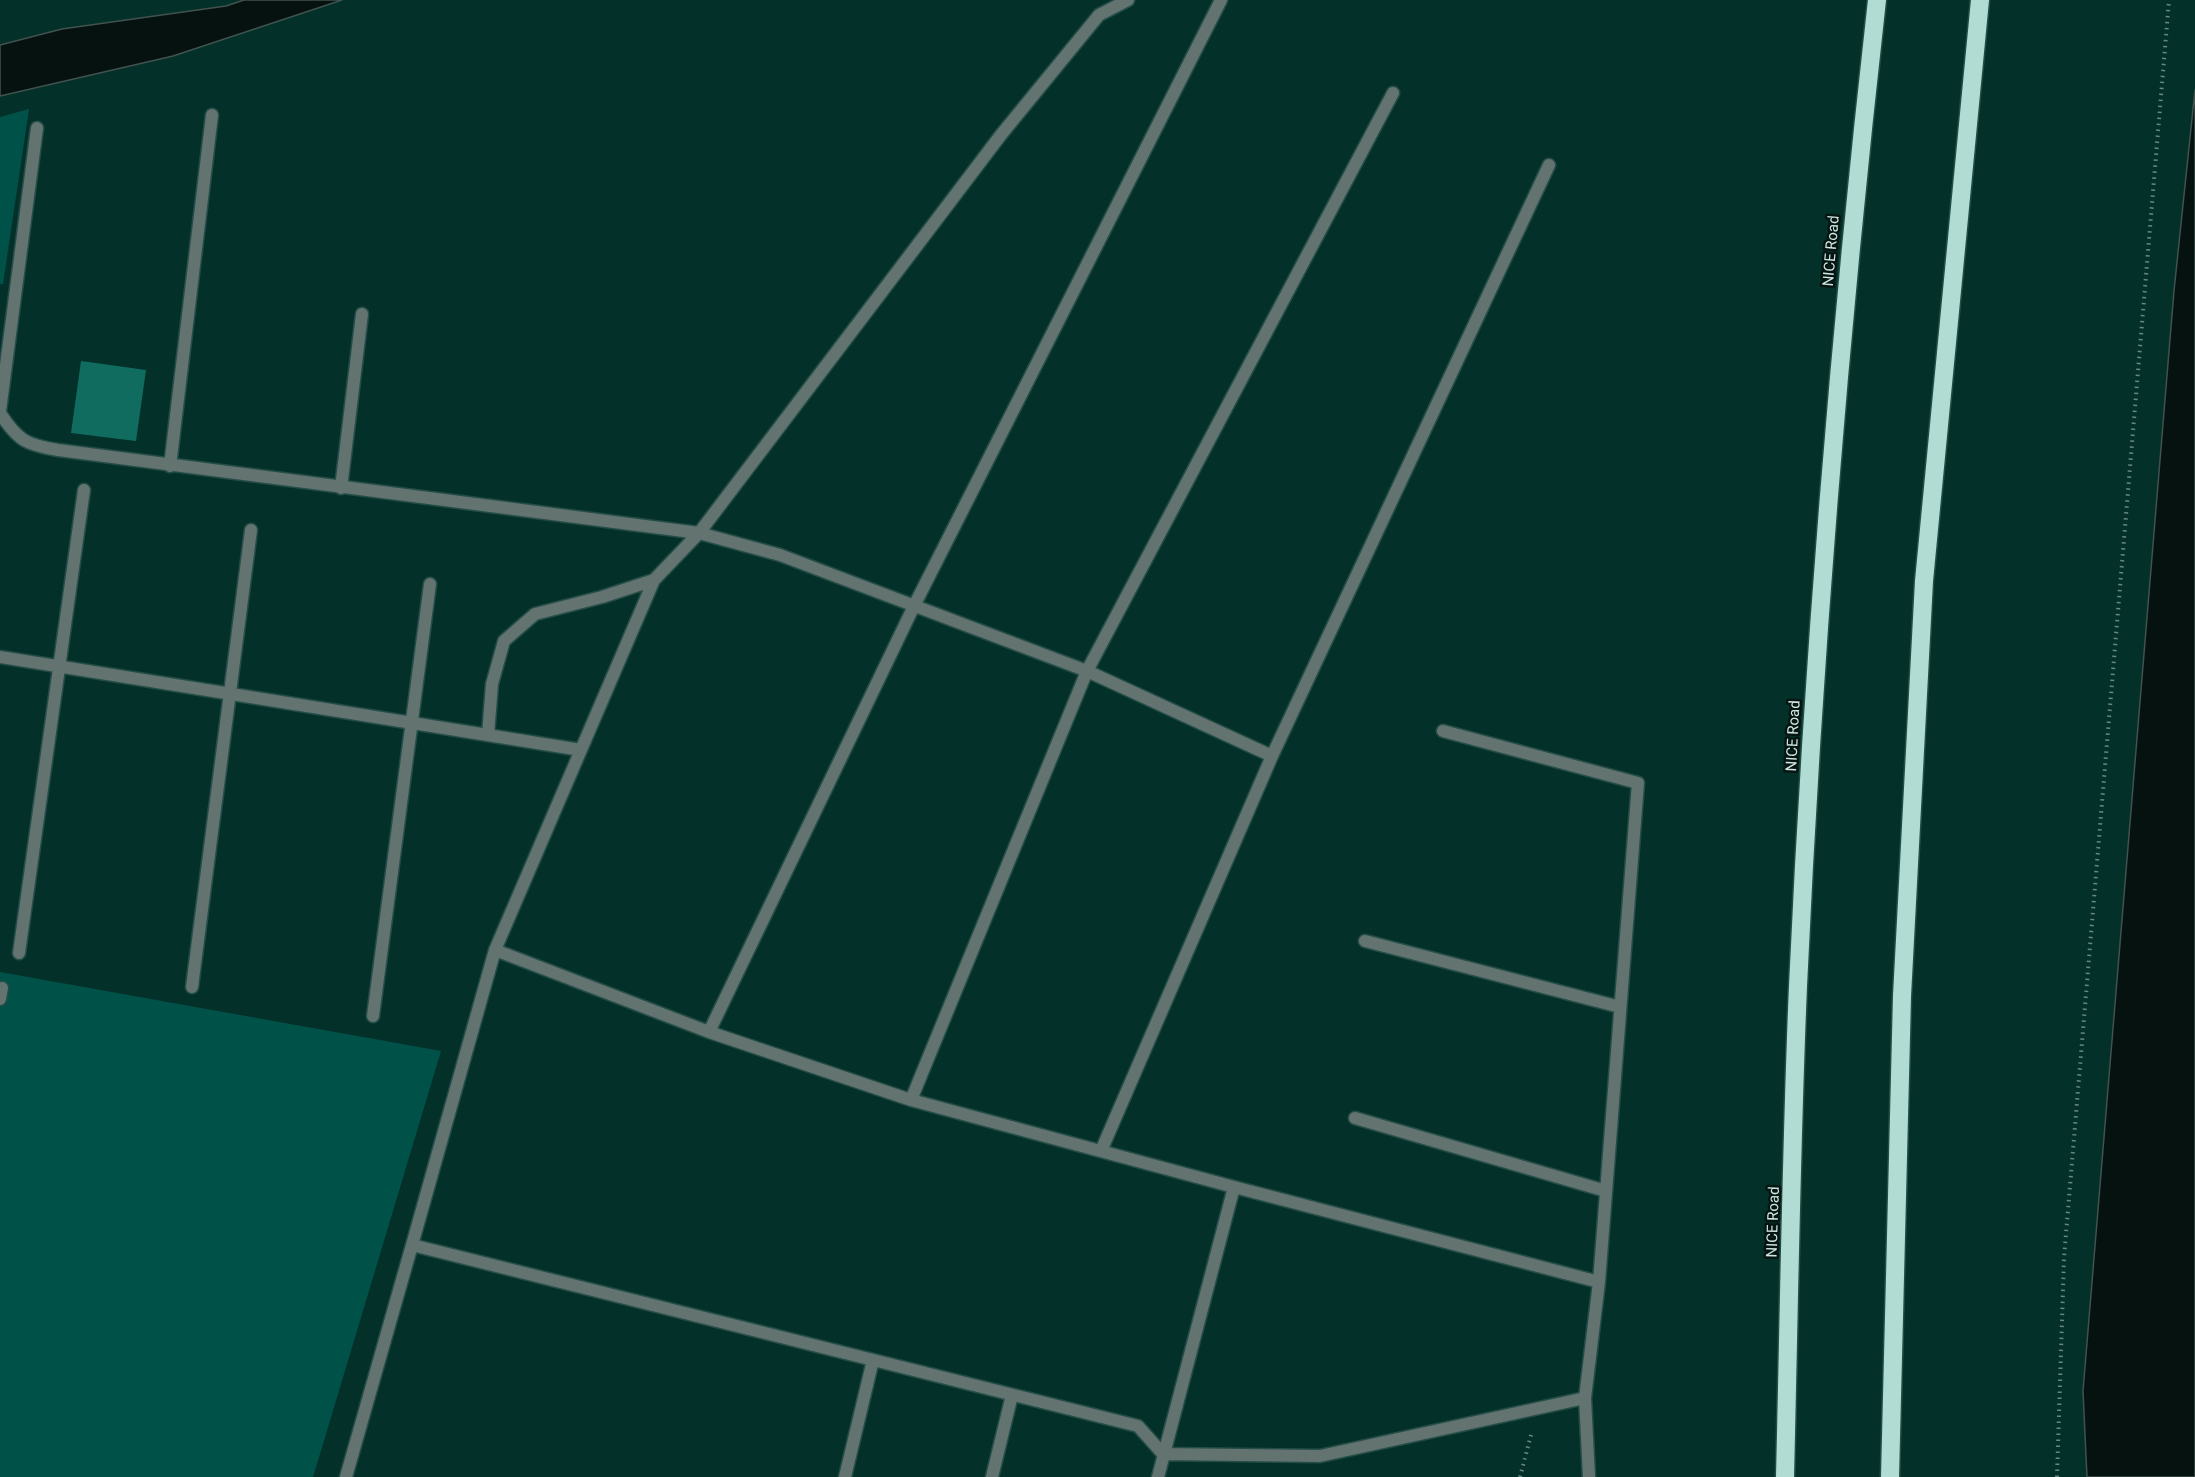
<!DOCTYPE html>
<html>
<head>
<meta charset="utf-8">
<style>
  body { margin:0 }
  canvas { display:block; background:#04302a }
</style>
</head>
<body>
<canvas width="2195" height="1477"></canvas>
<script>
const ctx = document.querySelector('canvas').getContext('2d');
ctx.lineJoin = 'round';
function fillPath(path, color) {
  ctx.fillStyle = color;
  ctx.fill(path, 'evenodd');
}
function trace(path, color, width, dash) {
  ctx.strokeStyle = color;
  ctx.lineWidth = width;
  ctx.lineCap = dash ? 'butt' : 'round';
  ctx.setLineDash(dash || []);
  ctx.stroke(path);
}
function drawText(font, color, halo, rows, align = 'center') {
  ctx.font = font + ' Roboto,sans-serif';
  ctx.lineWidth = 5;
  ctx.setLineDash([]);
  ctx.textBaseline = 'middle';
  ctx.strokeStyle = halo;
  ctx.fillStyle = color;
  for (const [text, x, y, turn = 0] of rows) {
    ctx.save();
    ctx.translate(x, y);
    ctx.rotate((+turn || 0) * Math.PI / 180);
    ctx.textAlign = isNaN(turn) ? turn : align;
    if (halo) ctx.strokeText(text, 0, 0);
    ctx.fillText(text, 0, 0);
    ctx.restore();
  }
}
fillPath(new Path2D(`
  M29 109 3 284H0V117Z
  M0 972 441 1051 313 1477H0Z`), '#005248');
const water = new Path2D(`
  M244 0H342L173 56 0 96V45L62 29 226 6Z
  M2195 90V1477H2087L2083 1391 2174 291Z`);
fillPath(water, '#05120f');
trace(water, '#42524e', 1.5);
fillPath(new Path2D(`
  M81 361 146 370 136 441 71 433Z`), '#116c60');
const minor = new Path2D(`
  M0 411 37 128
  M0 413C18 441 27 445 58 450L699 533 780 555 1087 671 911 1100
  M170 466 212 115
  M341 488 362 314
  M0 657 581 750
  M1443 731 1638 783 1599 1282
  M488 735 492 684 504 641 535 614 602 597 654 580
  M1272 756 1549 165
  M1365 941 1620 1007
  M495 950 709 1032 914 606 1221 0
  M19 953 84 490
  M192 987 251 530
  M0 999 2 988
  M373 1016 430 584
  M709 1032 911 1100 1234 1187
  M1355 1118 1606 1191
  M1101 1151 1272 756 1087 671 1393 93
  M412 1245 495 950 654 580 699 533 1000 136 1099 15 1128 0
  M346 1477 412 1245 1138 1426 1163 1454 1320 1456 1585 1398 1589 1477
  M845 1477 873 1360
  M992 1477 1012 1395
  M1158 1477 1234 1187 1599 1282 1585 1398`);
const motorway = new Path2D(`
  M1785 1477C1789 1313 1791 1150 1798 986 1813 657 1840 328 1877 0
  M1890 1477 1902 996 1924 581 1980 0`);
trace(minor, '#254d47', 15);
trace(motorway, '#254d47', 21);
trace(new Path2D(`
  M1520 1477 1531 1435
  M2057 1477 2064 1258 2169 0`), '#678882', 4, [1.5, 4.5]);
trace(minor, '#627370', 12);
trace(motorway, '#b0dcd3', 18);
drawText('15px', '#d0e6e1', '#051512', [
  ["NICE Road",1832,251,-85],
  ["NICE Road",1794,736,-87],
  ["NICE Road",1774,1222,-88]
]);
</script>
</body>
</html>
